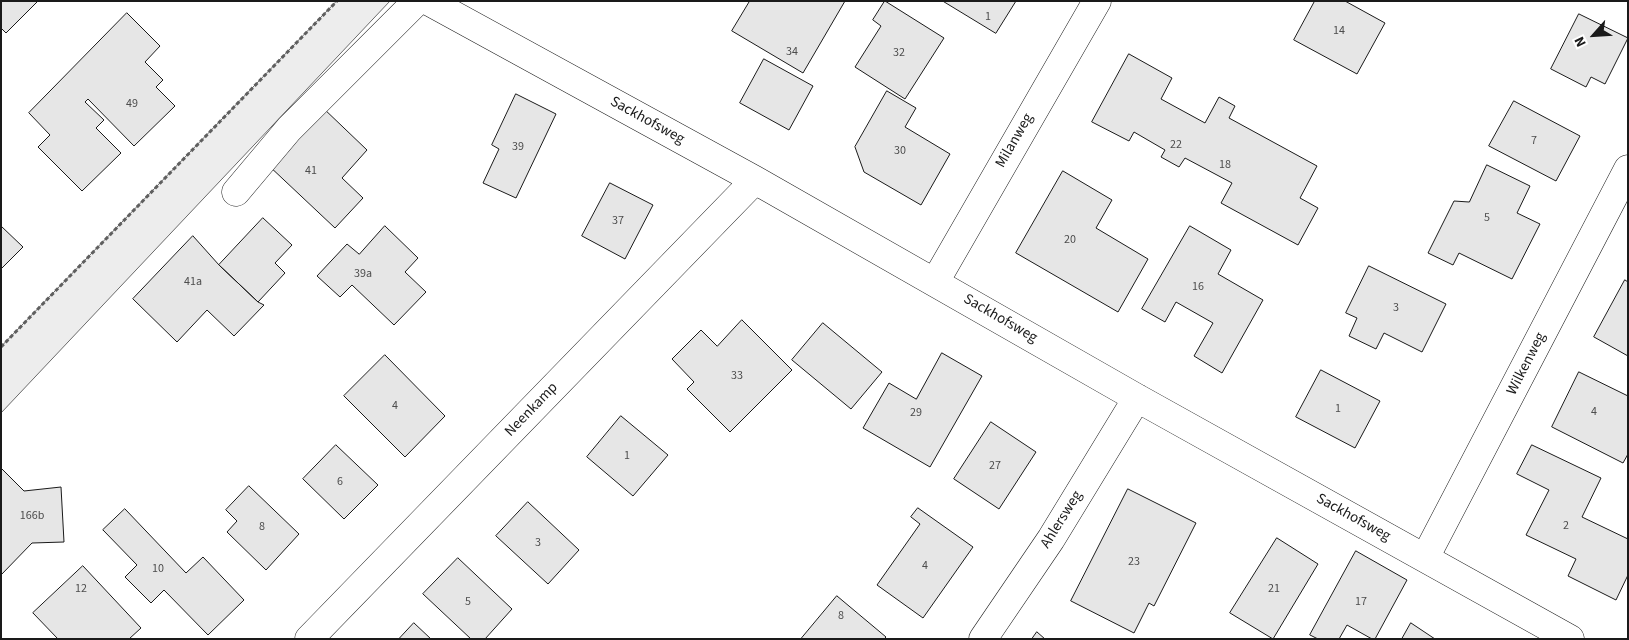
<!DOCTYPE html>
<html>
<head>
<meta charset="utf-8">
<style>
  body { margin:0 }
  #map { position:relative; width:1629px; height:640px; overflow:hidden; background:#fff; font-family:"Source Sans 3",sans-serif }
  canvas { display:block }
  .frame { position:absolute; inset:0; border:2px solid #1a1a1a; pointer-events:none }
  .north { position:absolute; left:1569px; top:10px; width:50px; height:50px; -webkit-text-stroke:4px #fff; paint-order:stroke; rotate:244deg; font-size:14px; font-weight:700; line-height:20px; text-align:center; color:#1a1a1a }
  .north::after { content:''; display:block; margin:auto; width:18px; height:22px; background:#1a1a1a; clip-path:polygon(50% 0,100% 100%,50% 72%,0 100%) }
</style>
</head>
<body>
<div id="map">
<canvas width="1629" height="640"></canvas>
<div class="frame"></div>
<div class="north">N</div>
</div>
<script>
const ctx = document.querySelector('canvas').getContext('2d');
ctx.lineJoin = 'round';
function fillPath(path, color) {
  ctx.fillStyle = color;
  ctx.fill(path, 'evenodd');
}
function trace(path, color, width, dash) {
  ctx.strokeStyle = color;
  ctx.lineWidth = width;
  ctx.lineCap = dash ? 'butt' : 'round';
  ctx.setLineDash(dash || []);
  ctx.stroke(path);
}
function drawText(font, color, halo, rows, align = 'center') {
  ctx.font = font + ' "Source Sans 3",sans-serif';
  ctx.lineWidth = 4;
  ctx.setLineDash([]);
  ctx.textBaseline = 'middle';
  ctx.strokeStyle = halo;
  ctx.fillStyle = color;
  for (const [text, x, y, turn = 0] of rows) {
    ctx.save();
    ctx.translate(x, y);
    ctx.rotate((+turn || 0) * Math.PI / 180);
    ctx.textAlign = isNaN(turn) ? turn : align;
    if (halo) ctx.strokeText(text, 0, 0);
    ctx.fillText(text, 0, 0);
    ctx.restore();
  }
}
const built = new Path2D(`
  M337 1H390L1 413V347Z`);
fillPath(built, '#ededed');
trace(built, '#6a6a6a', 1);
const building = new Path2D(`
  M1 1H38L6 33 1 28Z
  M750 1H845L803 73 732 31Z
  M885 1 944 38 905 99 855 67 881 26 873 20Z
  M943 1H1016L996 33Z
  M1315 1H1345L1385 23 1357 74 1294 40Z
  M127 13 160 46 145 62 163 80 156 87 175 106 134 146 88 99 85 102 104 120 96 128 121 153 82 191 38 147 50 135 29 113Z
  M1579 14 1628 38 1605 84 1591 77 1586 87 1551 69Z
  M1129 54 1172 78 1161 99 1205 123 1219 97 1235 106 1229 118 1317 166 1300 198 1318 208 1298 245 1221 203 1232 183 1185 158 1179 167 1161 157 1165 150 1134 132 1129 141 1092 122Z
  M764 59 813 86 789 130 740 103Z
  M887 91 916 108 905 127 950 154 921 205 864 172 855 147Z
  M516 94 556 114 516 198 483 183 499 149 492 145Z
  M1514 101 1580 136 1556 181 1489 146Z
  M321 106 367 150 342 178 363 198 335 228 267 164Z
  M1487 165 1530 186 1517 213 1540 224 1512 279 1459 253 1453 265 1428 253 1454 201 1469 202Z
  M1063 171 1112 200 1096 228 1148 259 1118 312 1016 253Z
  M610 183 653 205 625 259 582 236Z
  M263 218 292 245 275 263 285 273 258 302 219 265Z
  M1 226 23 247 1 269Z
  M385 226 418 258 405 272 426 292 394 325 352 285 340 297 317 276 347 244 359 254Z
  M1190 226 1231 250 1218 274 1263 300 1222 373 1194 356 1213 323 1176 302 1165 322 1142 309Z
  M193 236 219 265 258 302 264 305 234 336 207 310 177 342 133 299Z
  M1369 266 1446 304 1422 352 1384 333 1376 349 1349 336 1357 318 1346 313Z
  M1625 280 1628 282V356L1594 337Z
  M742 320 792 370 730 432 687 389 694 382 672 359 701 330 717 346Z
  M823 323 882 372 851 409 792 360Z
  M942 353 982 376 930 467 863 428 889 383 916 399Z
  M385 355 445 416 405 457 344 396Z
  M1321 370 1380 401 1355 448 1296 417Z
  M1579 372 1628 396V454L1623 463 1552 427Z
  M621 416 668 455 633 496 587 457Z
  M991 422 1036 452 999 509 954 479Z
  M336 445 378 485 344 519 303 479Z
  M1532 445 1601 478 1582 517 1628 539V575L1616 600 1568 576 1576 559 1526 535 1549 490 1517 474Z
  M1 468 24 491 61 487 64 542 32 543 1 575Z
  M249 486 299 534 266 570 227 532 237 521 226 510Z
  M1128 489 1196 523 1154 606 1149 603 1134 633 1071 601Z
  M528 502 579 550 548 584 496 536Z
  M918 508 973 547 923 618 877 585 920 524 911 517Z
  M125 509 186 573 203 557 244 600 208 635 164 590 151 603 125 577 137 565 103 530Z
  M1277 538 1318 564 1273 639 1230 613Z
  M1356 551 1407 580 1375 639H1372L1347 625 1339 639H1318L1310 635Z
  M458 558 512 609 485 639H471L423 594Z
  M83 566 141 628 129 639H58L33 613Z
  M837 596 886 637 884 639H801Z
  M414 623 431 639H399Z
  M1411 623 1435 639H1402Z
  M1037 632 1045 639H1032Z`);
fillPath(building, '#e6e6e6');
trace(building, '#1a1a1a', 1);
const minor = new Path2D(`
  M428 1 755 180 1137 398 1570 639
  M236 192 289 129 417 1
  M935 282 1097 1
  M1425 558 1628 169
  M309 639 755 180
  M983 639 1051 539 1137 398`);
trace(minor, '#1a1a1a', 29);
trace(new Path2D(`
  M1 347 337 1`), '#5f5f5f', 3, [4, 2.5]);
trace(minor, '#fff', 28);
drawText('12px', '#4d4d4d', null, [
  ["1",988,17],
  ["14",1339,31],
  ["34",792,52],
  ["32",899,53],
  ["49",132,104],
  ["7",1534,141],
  ["22",1176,145],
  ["39",518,147],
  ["30",900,151],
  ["18",1225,165],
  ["41",311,171],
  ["5",1487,218],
  ["37",618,221],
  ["20",1070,240],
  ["39a",363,274],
  ["41a",193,282],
  ["16",1198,287],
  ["3",1396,308],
  ["33",737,376],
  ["4",395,406],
  ["1",1338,409],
  ["4",1594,412],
  ["29",916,413],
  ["1",627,456],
  ["27",995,466],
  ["6",340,482],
  ["166b",32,516],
  ["2",1566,526],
  ["8",262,527],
  ["3",538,543],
  ["23",1134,562],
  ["4",925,566],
  ["10",158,569],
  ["12",81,589],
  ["21",1274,589],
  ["5",468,602],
  ["17",1361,602],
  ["8",841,616]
]);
drawText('15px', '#1a1a1a', '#fff', [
  ["Sackhofsweg",647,121,29],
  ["Milanweg",1015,141,-60],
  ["Sackhofsweg",1000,319,30],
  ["Wilkenweg",1527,364,-63],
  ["Neenkamp",532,410,-46],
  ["Sackhofsweg",1353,518,29],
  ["Ahlersweg",1062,520,-58]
]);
</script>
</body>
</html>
